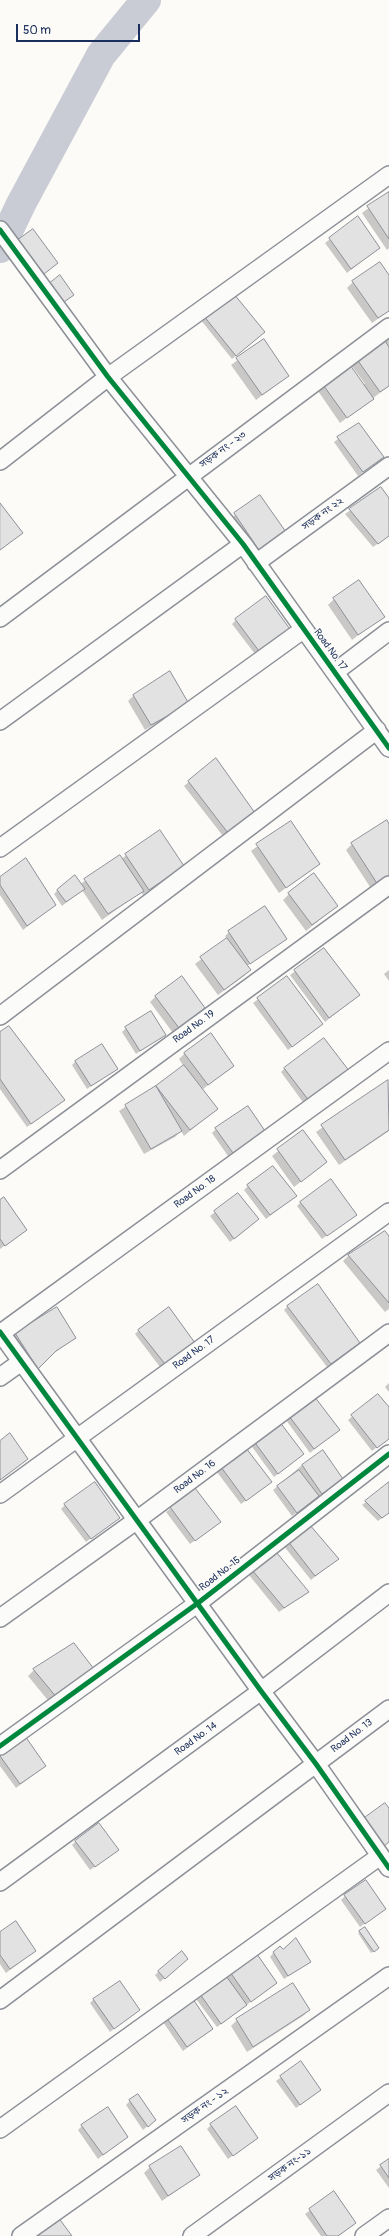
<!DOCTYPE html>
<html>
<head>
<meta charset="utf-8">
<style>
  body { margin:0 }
  #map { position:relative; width:389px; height:2236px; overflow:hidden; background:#fcfbf8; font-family:Pangolin,sans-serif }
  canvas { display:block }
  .scale { position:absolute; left:16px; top:24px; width:124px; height:18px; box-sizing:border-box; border:2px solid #1b2f5e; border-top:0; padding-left:5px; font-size:12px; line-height:14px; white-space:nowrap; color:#1b2f5e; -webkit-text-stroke:3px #fdfcf7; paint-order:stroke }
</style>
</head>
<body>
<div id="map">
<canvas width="389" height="2236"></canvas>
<div class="scale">50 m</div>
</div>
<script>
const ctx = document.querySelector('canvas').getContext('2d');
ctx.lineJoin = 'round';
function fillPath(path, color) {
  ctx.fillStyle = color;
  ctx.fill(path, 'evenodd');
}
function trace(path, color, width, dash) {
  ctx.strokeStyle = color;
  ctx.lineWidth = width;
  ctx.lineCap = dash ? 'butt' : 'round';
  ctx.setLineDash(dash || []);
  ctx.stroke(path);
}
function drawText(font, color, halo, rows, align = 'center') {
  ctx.font = font + ' Pangolin,"Noto Sans Bengali",sans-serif';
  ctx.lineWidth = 3;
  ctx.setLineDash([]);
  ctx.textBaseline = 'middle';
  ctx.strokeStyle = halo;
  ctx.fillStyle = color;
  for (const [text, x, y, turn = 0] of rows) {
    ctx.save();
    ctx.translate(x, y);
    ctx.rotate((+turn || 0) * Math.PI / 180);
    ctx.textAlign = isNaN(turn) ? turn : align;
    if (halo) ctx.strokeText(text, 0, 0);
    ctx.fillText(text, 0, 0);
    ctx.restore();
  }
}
fillPath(new Path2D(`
  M389 193V248L387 250 362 213Z
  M357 218 379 248 347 273 325 243Z
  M19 240 57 263 39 277 15 244Z
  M60 277 71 296 62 303 49 286Z
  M389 277V311L372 323 347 288 353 282Z
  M204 315 260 336 232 359 200 319Z
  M389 330V386L340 423 316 388 348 364 363 385 365 384 349 362Z
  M263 341 288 376 256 400 231 365Z
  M358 424 378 461 358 476 334 442Z
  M381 489 389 499V536L373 547 345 514Z
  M260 497 284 532 253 555 228 520Z
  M334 599 383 616 352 640 328 605Z
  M236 620 287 636 258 658 232 624Z
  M134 695 182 709 145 730 128 701Z
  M216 759 254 813 223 836 184 786Z
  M290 822 319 864 279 893 251 851Z
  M389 825V883L374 893 346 850 352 844Z
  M160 832 183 866 143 895 141 892 102 920 82 890 62 906 54 894 58 890 80 884 121 859Z
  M0 878 54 905 23 930 0 895Z
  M289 894 337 906 306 931 283 900Z
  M229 932 286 939 247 966 250 970 244 976 218 995 195 964 227 939 225 936Z
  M324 950 359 995 325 1022 290 975Z
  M389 970V981L384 974Z
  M287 978 318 1027 288 1050 253 1003Z
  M156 996 204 1008 173 1033 150 1002Z
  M126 1028 164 1035 136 1054 122 1032Z
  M0 1034 59 1104 27 1127 0 1089Z
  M185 1053 233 1065 202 1090 216 1109 184 1136 181 1131 175 1137 144 1154 119 1111 184 1067 179 1059Z
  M76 1061 116 1069 87 1089 72 1065Z
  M285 1068 348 1072 305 1105 281 1072Z
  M388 1081 389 1131 339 1165 316 1132Z
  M216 1129 259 1135 228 1156 212 1133Z
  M303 1131 326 1162 294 1187 272 1156Z
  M248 1186 296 1196 266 1219 244 1190Z
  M238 1194 254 1223 230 1242 210 1216Z
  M0 1201 22 1233 0 1249Z
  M301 1202 355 1215 322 1239 297 1206Z
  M389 1237V1309L385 1312 343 1261 349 1255Z
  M288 1306 358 1343 327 1367 284 1310Z
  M139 1330 190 1347 160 1367 135 1334Z
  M16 1333 75 1338 50 1356 32 1374 10 1339Z
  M389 1383V1392L385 1387Z
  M378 1395 389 1409V1438L372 1451 348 1420Z
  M290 1416 338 1430 310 1453 286 1420Z
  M254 1440 303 1454 274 1477 250 1444Z
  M246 1450 266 1486 241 1504 217 1472Z
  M302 1465 338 1483 292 1516 273 1490Z
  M389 1484V1513L378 1521 362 1505Z
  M195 1489 215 1526 190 1544 166 1512Z
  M65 1505 119 1518 86 1542 61 1509Z
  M287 1541 337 1559 311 1580 283 1545Z
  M253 1571 308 1592 279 1612 249 1575Z
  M92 1669 51 1704 28 1676 34 1670Z
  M0 1754 40 1770 16 1788 0 1766Z
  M76 1841 113 1854 90 1870 72 1845Z
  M345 1896 385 1909 360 1927 341 1900Z
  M360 1932 376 1950 371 1953 358 1933Z
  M0 1933 31 1954 6 1973 0 1964Z
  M282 1950 310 1962 284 1979 270 1957 274 1952Z
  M183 1963 160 1982 155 1975 159 1971Z
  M231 1972 276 1983 217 2027 196 1999Z
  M94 1999 139 2010 110 2032 90 2003Z
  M192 2001 212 2029 183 2051 163 2022Z
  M309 2010 303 2016 247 2052 231 2026 237 2020Z
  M301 2062 320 2090 296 2108 276 2081Z
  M130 2101 150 2124 143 2130 126 2105Z
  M211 2125 257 2138 228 2159 207 2129Z
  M82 2126 127 2137 98 2159 78 2130Z
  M389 2160V2188L376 2170Z
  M150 2167 198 2175 162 2201 144 2173Z
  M334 2193 355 2223 338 2236H321L305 2214Z`), '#0003');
trace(new Path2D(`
  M0 248 21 204 101 55 146 0`), '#c9ccd4', 30);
const building = new Path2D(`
  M389 192V239L367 206Z
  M358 216 380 248 351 269 329 238Z
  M33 229 58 263 44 274 18 240Z
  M380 262 389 275V311L378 318 352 281Z
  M60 275 74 295 64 302 50 283Z
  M234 294 265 332 236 356 203 315Z
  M382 336 389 347V386L380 392 354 355Z
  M264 339 289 376 262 395 236 358Z
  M348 362 374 399 347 418 321 382Z
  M359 423 384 457 363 472 337 437Z
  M381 487 389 498V536L378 544 349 509Z
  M260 495 286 532 259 550 234 513Z
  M0 503 23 533 0 550Z
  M359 580 385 617 358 635 333 598Z
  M266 596 292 632 262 655 235 619Z
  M170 671 189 704 151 725 133 695Z
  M216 758 255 813 228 833 188 781Z
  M387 820 389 824V882L380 888 351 843Z
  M291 821 320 864 286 888 256 844Z
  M160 830 184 866 149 890 125 854Z
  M120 855 144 891 108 914 84 879Z
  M26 858 56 905 27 926 0 885V877Z
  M314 873 338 906 312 925 288 893Z
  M75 875 85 889 66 902 57 890Z
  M265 906 287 939 250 964 228 931Z
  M227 938 251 970 224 990 200 957Z
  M324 948 360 995 329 1018 294 970Z
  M182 976 205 1008 179 1028 155 996Z
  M287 976 323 1024 292 1047 257 998Z
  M151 1011 166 1035 140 1051 125 1027Z
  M9 1026 65 1100 31 1124 0 1079V1032Z
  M211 1033 234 1066 208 1085 184 1053Z
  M324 1038 350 1072 310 1102 284 1068Z
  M102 1044 118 1069 91 1086 75 1061Z
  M184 1065 218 1109 190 1130 156 1086Z
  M388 1080 389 1130 345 1160 321 1125Z
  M156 1086 182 1131 151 1149 125 1105Z
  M248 1106 265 1131 233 1153 215 1128Z
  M303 1130 327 1162 301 1182 277 1149Z
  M273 1166 297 1196 270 1215 247 1185Z
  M331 1179 357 1215 327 1236 300 1202Z
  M238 1193 259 1219 234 1239 214 1211Z
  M4 1197 27 1230 5 1246 0 1239V1200Z
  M385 1231 389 1236V1303L348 1255Z
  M318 1284 360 1343 331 1364 287 1306Z
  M57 1307 76 1338 56 1351 38 1369 15 1333Z
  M169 1307 195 1343 165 1364 138 1330Z
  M378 1394 389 1407V1439L377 1448 351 1415Z
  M314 1396 340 1430 314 1449 289 1416Z
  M279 1421 304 1454 278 1474 253 1440Z
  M10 1433 28 1459 0 1480V1441Z
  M246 1448 272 1482 246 1501 221 1467Z
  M323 1450 343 1479 322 1494 302 1465Z
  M299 1470 319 1496 297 1513 277 1486Z
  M95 1482 120 1518 91 1539 64 1504Z
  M389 1482V1513L382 1518 365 1501Z
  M195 1488 221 1522 195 1541 170 1507Z
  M309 1524 339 1559 315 1576 287 1540Z
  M277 1553 309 1592 284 1608 252 1570Z
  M74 1643 94 1669 58 1699 33 1669Z
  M25 1736 46 1766 20 1784 0 1756V1753Z
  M385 1803 389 1808V1842L384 1846 363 1819Z
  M99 1823 119 1850 95 1867 75 1841Z
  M366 1880 386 1909 365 1924 344 1895Z
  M16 1921 36 1951 10 1969 0 1955V1932Z
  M365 1927 379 1948 374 1952 359 1931Z
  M296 1938 311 1962 288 1976 273 1952 280 1946 283 1949Z
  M182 1951 188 1959 165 1979 158 1971Z
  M257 1954 277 1983 251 2002 230 1972Z
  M226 1976 247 2005 221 2024 200 1994Z
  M120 1981 140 2010 114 2029 93 1999Z
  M293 1983 310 2010 253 2047 236 2019Z
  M193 1999 213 2029 187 2047 166 2017Z
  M301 2061 321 2090 300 2105 280 2076Z
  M138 2094 156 2120 148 2127 129 2100Z
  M236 2106 258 2138 233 2156 210 2124Z
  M108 2107 128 2137 103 2155 81 2125Z
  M181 2146 200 2175 168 2196 149 2166Z
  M389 2159V2178L380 2165Z
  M334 2191 356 2223 338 2236H327L309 2209Z
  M58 2217 72 2236H32Z`);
fillPath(building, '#e2e2e2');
trace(building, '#8c9097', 1);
const minor = new Path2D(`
  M0 230 108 377 243 544 389 748
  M0 461 108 377 389 175
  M256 563 389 466
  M0 618 389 327
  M335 672 389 631
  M0 721 243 544
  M0 848 304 629
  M0 1016 377 730
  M0 1170 389 885
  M0 1332 261 1691 316 1764 389 1868
  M1 1333 389 1051
  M0 1377 21 1362
  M0 1494 389 1212
  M0 1618 137 1520 389 1333
  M0 1746 198 1603 389 1454
  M0 1882 261 1691 389 1593
  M0 2000 389 1709
  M0 2129 380 1856
  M21 2236 389 1976
  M192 2236 389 2093
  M364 2236 389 2218`);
trace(minor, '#8c9097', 20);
trace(minor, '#fbfbf9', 17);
trace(new Path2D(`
  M0 230 108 377 243 544 389 748
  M0 1332 261 1691 316 1764 389 1868
  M0 1746 198 1603 389 1454`), '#00873e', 5);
drawText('10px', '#1b2f5e', '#fdfcf7', [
  ["সড়ক নং - ২৩",223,450,-36],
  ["সড়ক নং ২২",323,514,-36],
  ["Road No. 17",330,650,54],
  ["Road No. 19",194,1027,-36],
  ["Road No. 18",195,1192,-36],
  ["Road No. 17",194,1353,-36],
  ["Road No. 16",195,1477,-37],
  ["Road No. 15",220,1574,-38],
  ["Road No. 13",352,1736,-37],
  ["Road No. 14",196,1739,-36],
  ["সড়ক নং - ১২",205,2106,-35],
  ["সড়ক নং-১১",290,2165,-36]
]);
</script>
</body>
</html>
